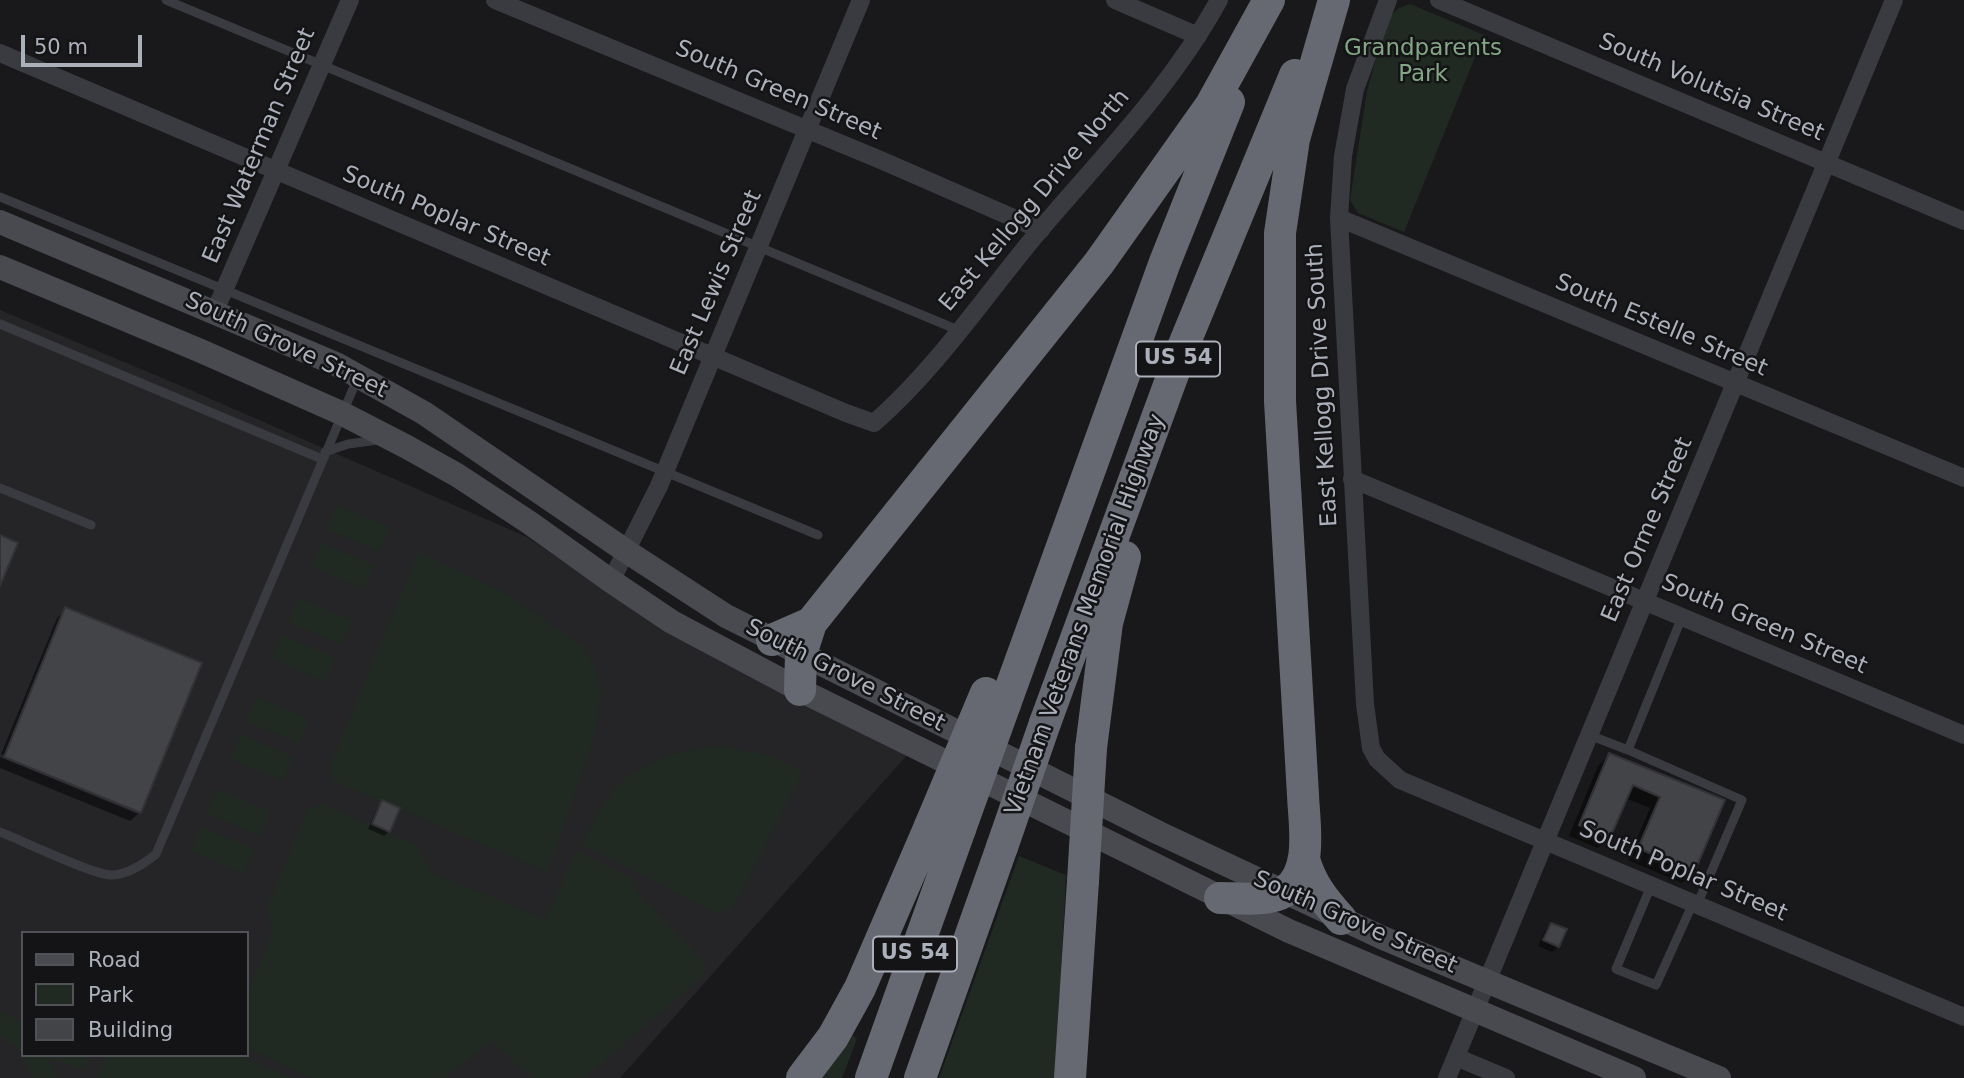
<!DOCTYPE html>
<html>
<head>
<meta charset="utf-8">
<style>
  body { margin:0 }
  #map { position:relative; width:1964px; height:1078px; overflow:hidden; background:#19191b; font-family:"DejaVu Sans",sans-serif }
  canvas { display:block }
  .legend { position:absolute; left:21px; top:931px; width:228px; height:126px; box-sizing:border-box; background:#141416; border:2px solid #505258; margin:0; padding:9px 12px; list-style:none; font-size:21px; color:#abb0bb }
  .legend li { display:flex; align-items:center; gap:14px; height:35px }
  .legend b { width:35px; border:2px solid #505258 }
  .scale { position:absolute; left:21px; top:35px; width:121px; height:32px; box-sizing:border-box; border:4px solid #abb0bb; border-top:0; padding-left:9px; font-size:21px; line-height:24px; white-space:nowrap; color:#abb0bb; -webkit-text-stroke:5px #141416; paint-order:stroke }
</style>
</head>
<body>
<div id="map">
<canvas width="1964" height="1078"></canvas>
<ul class="legend">
<li><b style="height:9px;background:#484a50"></b>Road</li>
<li><b style="height:19px;background:#212a22"></b>Park</li>
<li><b style="height:19px;background:#434448"></b>Building</li>
</ul>
<div class="scale">50 m</div>
</div>
<script>
const ctx = document.querySelector('canvas').getContext('2d');
ctx.lineJoin = 'round';
function fillPath(path, color) {
  ctx.fillStyle = color;
  ctx.fill(path, 'evenodd');
}
function trace(path, color, width, dash) {
  ctx.strokeStyle = color;
  ctx.lineWidth = width;
  ctx.lineCap = dash ? 'butt' : 'round';
  ctx.setLineDash(dash || []);
  ctx.stroke(path);
}
function drawText(font, color, halo, rows, align = 'center') {
  ctx.font = font + ' "DejaVu Sans",sans-serif';
  ctx.lineWidth = 5;
  ctx.setLineDash([]);
  ctx.textBaseline = 'middle';
  ctx.strokeStyle = halo;
  ctx.fillStyle = color;
  for (const [text, x, y, turn = 0] of rows) {
    ctx.save();
    ctx.translate(x, y);
    ctx.rotate((+turn || 0) * Math.PI / 180);
    ctx.textAlign = isNaN(turn) ? turn : align;
    if (halo) ctx.strokeText(text, 0, 0);
    ctx.fillText(text, 0, 0);
    ctx.restore();
  }
}
fillPath(new Path2D(`
  M0 310 179 385 527 537 633 609 908 754 620 1078H0ZM23 933H247V1055H23Z`), '#252528');
fillPath(new Path2D(`
  M1410 4 1484 35 1404 232 1358 213 1350 200 1367 91 1382 38 1389 17 1399 8Z
  M338 505 390 527 380 552 327 529Z
  M322 543 374 565 364 589 311 567Z
  M419 552 506 593 581 645 595 667 601 691 598 718 591 748 547 872 334 781 329 768Z
  M299 598 352 620 341 644 288 622Z
  M283 635 335 658 325 682 272 659Z
  M257 697 309 719 299 743 246 721Z
  M241 734 293 757 283 781 230 759Z
  M720 746 771 756 803 771 733 909 718 914 581 844C592 825 602 804 616 788 643 759 683 749 720 746Z
  M218 789 270 811 260 836 207 813Z
  M322 804 416 844 431 872 546 919 576 851 636 880 632 887 703 960V976L585 1078H532L492 1041 445 1078H312L247 1048V996L272 935 268 905 308 810Z
  M202 827 254 849 244 874 191 851Z
  M1019 856 1066 875 1056 1078H939Z
  M0 1012 23 1021V1055H91L84 1071 49 1057 57 1078H34L20 1051 0 1034Z
  M851 1034 857 1039 842 1078H818Z
  M107 1055H237L292 1078H98Z`), '#212a22');
fillPath(new Path2D(`
  M66 609 140 812 130 821 0 768V757L138 814V810L1 754 57 618Z
  M1609 755 1723 801 1693 872 1682 883 1628 860 1650 808 1625 798 1609 837 1598 848 1569 836 1598 766Z
  M383 803 389 831 384 836 368 829 378 807Z
  M1551 925 1558 946 1552 952 1538 946 1545 931Z`), '#0007');
const building = new Path2D(`
  M0 535 18 543 0 586Z
  M65 607 202 663 141 813 4 757Z
  M1609 753 1725 800 1694 873 1638 848 1660 797 1633 785 1610 838 1579 825Z
  M382 800 400 808 390 832 372 824Z
  M1551 923 1567 929 1559 947 1543 940Z`);
fillPath(building, '#434448');
trace(building, '#333337', 2);
trace(new Path2D(`
  M166 0 958 330
  M0 197 818 535
  M0 324 322 459
  M325 452 348 444 378 440
  M0 488 91 525
  M1589 735 1628 750 1682 617
  M1628 750 1742 800 1697 905
  M0 832C21 840 95 876 112 875 129 874 144 864 156 854L358 377
  M1651 886 1616 969 1656 985 1693 903`), '#3a3b40', 9);
trace(new Path2D(`
  M495 0 883 161 1041 230
  M1115 0 1198 36
  M1388 0 1355 89 1343 156 1339 218 1365 704 1371 748 1377 759 1400 780 1964 1017
  M1439 0 1964 221
  M0 53 846 413 874 423C938 367 986 294 1040 230 1103 156 1172 86 1219 0
  M1339 218 1964 478
  M215 311 350 0
  M1352 479 1964 735
  M611 581 659 486 861 0
  M1456 1057 1506 1078
  M1447 1078 1894 0`), '#3a3b40', 18);
trace(new Path2D(`
  M0 222 336 364 424 413 626 551 726 616 1159 833 1383 938 1719 1078
  M0 267 201 351 341 413 407 447 457 475 530 523 611 581 672 622 800 690 1289 931 1634 1078`), '#484a50', 24);
trace(new Path2D(`
  M772 640 811 623
  M800 690 801 654 811 623 1099 263 1211 105 1269 0
  M1005 704 1165 262 1229 102
  M1045 723 1183 347 1295 75
  M1091 748 1107 623 1125 557
  M1304 859C1311 884 1324 900 1341 919
  M1220 898C1238 898 1268 902 1284 892 1314 873 1304 824 1303 795L1280 401V233L1294 139 1334 0
  M802 1078 833 1037 860 988 930 826
  M871 1078 960 829
  M920 1078 1002 847
  M1070 1078 1083 881`), '#666971', 32);
trace(new Path2D(`
  M930 826 986 693
  M960 829 1005 704
  M1002 847 1045 723
  M1083 881 1091 748`), '#666971', 32);
for (const [x, y, w] of [
  [1178,359,84],
  [915,954,84]
]) {
  const box = new Path2D();
  box.roundRect(x - w / 2, y - 17.5, w, 35, 5);
  ctx.fillStyle = '#141416';
  ctx.fill(box);
  trace(box, '#abb0bb', 2);
}
drawText('bold 21px', '#abb0bb', null, [
  ["US 54",1178,359],
  ["US 54",915,954]
]);
drawText('23px', '#83a685', '#141416', [
  ["Grandparents",1423,49],
  ["Park",1423,75]
]);
drawText('23px', '#abb0bb', '#141416', [
  ["South Volutsia Street",1711,88,23],
  ["South Green Street",778,91,23],
  ["East Waterman Street",260,146,-67],
  ["East Kellogg Drive North",1035,201,-50],
  ["South Poplar Street",446,217,23],
  ["East Lewis Street",717,283,-67],
  ["South Estelle Street",1661,326,23],
  ["South Grove Street",286,346,25],
  ["East Kellogg Drive South",1323,385,-93],
  ["East Orme Street",1648,530,-67],
  ["Vietnam Veterans Memorial Highway",1086,615,-70],
  ["South Green Street",1764,625,23],
  ["South Grove Street",845,676,27],
  ["South Poplar Street",1683,872,23],
  ["South Grove Street",1355,923,24]
]);
</script>
</body>
</html>
